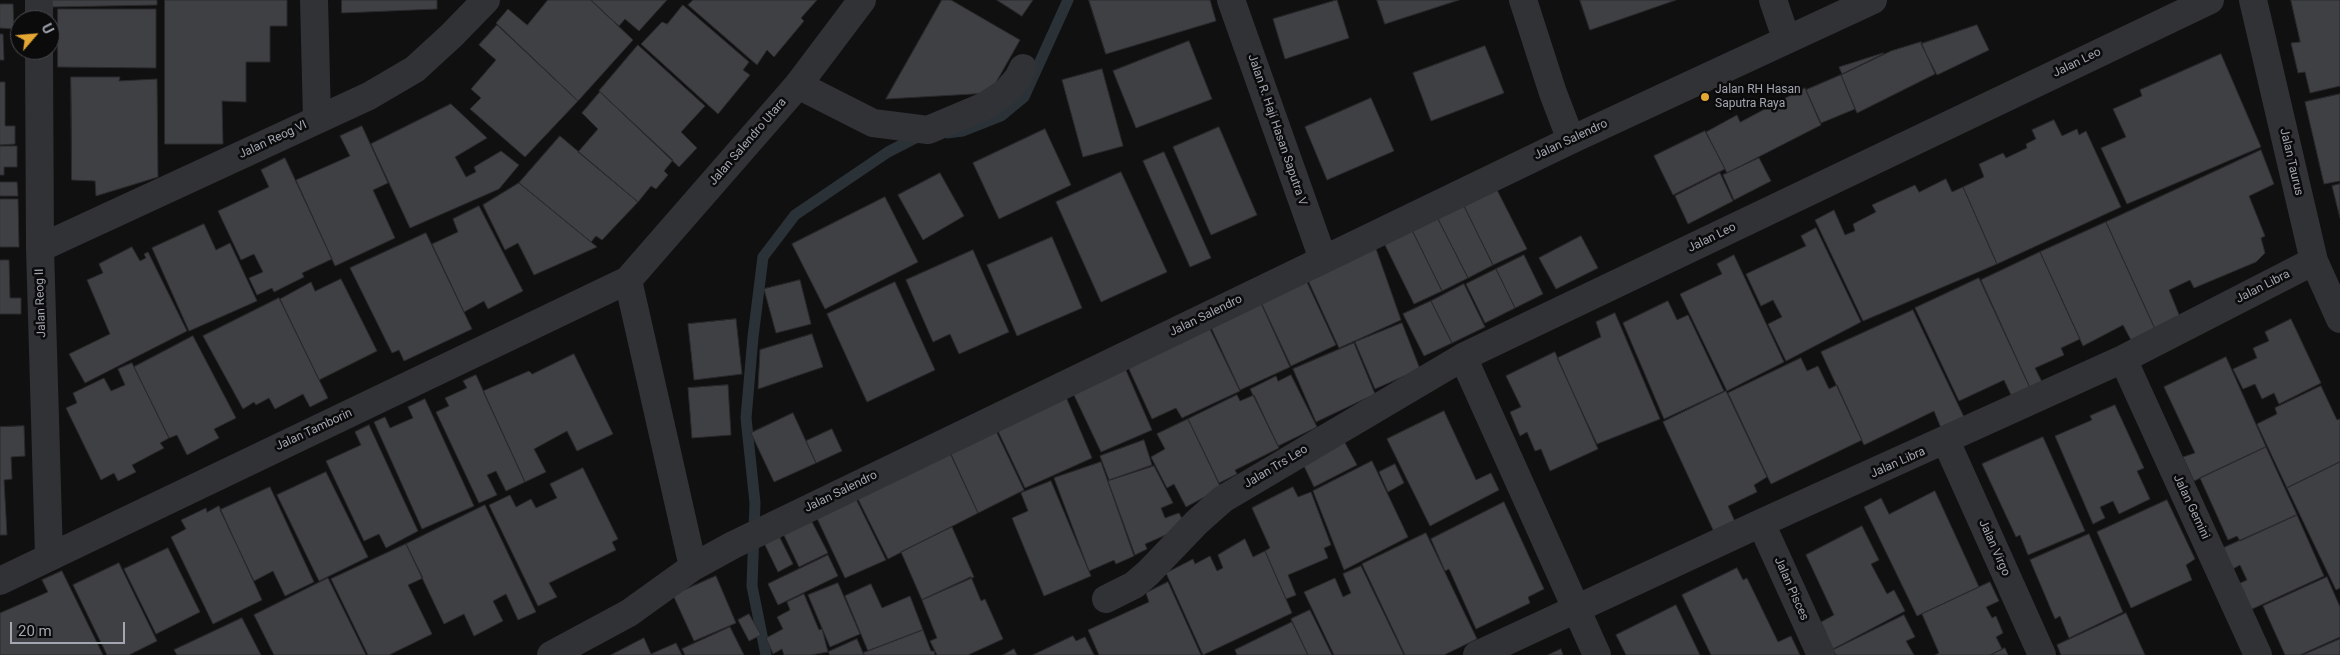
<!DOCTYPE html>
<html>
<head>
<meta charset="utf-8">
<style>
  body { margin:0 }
  #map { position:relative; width:2340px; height:655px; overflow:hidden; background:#101011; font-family:Roboto,sans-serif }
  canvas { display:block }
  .north { position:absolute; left:10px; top:10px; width:50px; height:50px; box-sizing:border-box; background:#0b0b0c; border:1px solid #47494e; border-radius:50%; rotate:63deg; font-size:14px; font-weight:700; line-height:20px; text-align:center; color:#a2a6b1 }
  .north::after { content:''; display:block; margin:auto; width:18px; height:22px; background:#e5a734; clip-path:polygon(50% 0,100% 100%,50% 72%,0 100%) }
  .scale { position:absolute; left:10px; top:622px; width:115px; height:22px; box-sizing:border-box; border:2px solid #a2a6b1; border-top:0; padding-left:6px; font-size:15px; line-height:18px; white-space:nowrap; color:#a2a6b1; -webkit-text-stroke:4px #0b0b0c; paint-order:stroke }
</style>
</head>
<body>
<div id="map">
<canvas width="2340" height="655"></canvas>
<div class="north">U</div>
<div class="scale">20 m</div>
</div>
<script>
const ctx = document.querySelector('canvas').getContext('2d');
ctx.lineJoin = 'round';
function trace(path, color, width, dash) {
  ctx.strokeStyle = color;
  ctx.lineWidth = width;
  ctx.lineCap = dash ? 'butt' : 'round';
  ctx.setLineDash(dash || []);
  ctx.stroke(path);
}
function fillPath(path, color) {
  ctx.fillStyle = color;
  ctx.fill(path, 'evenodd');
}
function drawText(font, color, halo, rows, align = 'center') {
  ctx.font = font + ' Roboto,sans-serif';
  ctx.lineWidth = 5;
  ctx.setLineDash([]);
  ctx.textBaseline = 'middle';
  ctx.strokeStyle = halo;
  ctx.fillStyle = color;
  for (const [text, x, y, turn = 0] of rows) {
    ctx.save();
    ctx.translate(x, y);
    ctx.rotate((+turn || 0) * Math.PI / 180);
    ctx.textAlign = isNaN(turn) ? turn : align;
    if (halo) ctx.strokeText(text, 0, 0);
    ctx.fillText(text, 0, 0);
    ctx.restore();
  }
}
trace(new Path2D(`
  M947 133 963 131 1001 116 1024 97 1068 0
  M766 655 752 586 755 503 746 418 753 337 763 257 795 215 888 152 921 135`), '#2a3238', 11);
const building = new Path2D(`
  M49 0H157V5L50 7Z
  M165 0H287V26H270V62H246V102L222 101 223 144H165Z
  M342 0H437V9L342 13Z
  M548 0H591L633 40 578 101 496 23 508 9 527 25Z
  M591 0H667L639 31 625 19 619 26Z
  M693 0H817L801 18 804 21 774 57 767 50 757 65 688 5Z
  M942 0H951L1020 40 990 93 886 99Z
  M997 0H1033L1022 16Z
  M1089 0H1210L1216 21 1106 54Z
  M1337 0 1349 38 1285 59 1273 19Z
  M1377 0H1459L1385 24Z
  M1580 0H1676L1590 30Z
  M2291 0H2340V86L2310 93 2305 72 2298 73 2291 43 2300 42Z
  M0 4H13L14 29 0 28Z
  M683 5 749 62 743 70 750 75 718 114 641 44 662 22 667 24Z
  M58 9H156V68L58 67Z
  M497 25 578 101 525 157 470 109 481 98 471 89 496 60 479 45Z
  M1977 25 1989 50 1937 75 1921 44Z
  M0 34H3L4 60H0Z
  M1189 41 1212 99 1136 128 1113 71Z
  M1921 42 1935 74 1857 113 1841 75 1891 51Z
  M638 45 705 106 681 132 697 148 679 167 599 91Z
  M1485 46 1504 93 1431 121 1413 73Z
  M1883 54 1842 74 1839 67 1883 53Z
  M2221 54 2261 147 2127 204 2101 148 2126 137 2113 109 2142 96 2140 90Z
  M1102 69 1123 146 1083 157 1062 80Z
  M1841 75 1855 109 1821 123 1806 90Z
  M71 77H120L119 81 157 79 158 177 96 196 95 181 72 180Z
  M0 82H5V126H15V144L0 145Z
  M1805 88 1821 125 1727 173 1706 132 1737 115 1740 122Z
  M600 92 673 160 664 171 668 175 656 189 651 186 638 202 578 152 598 129 582 113Z
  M2340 94V181L2324 184 2305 102Z
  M1371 98 1394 151 1327 180 1305 127Z
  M451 104 487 138 455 157 466 177 476 172 474 167 501 151 519 165 499 189 410 228 371 144Z
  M2054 120 2062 136 2077 129 2079 135 2086 131 2121 207 1997 264 1963 187 1984 177 1979 164 2003 153 2006 158 2027 148 2026 144 2036 139 2032 130Z
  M362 126 388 183 373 190 395 238 335 266 296 180 350 156 340 136Z
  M1219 127 1257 215 1211 235 1173 147Z
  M1045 129 1071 185 999 219 973 163Z
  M1705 131 1725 169 1673 195 1654 156Z
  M560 136 638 202 602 240 596 236 591 242 519 183Z
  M0 146H17V167H4V175H0Z
  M2261 150 2274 184 2249 196 2265 236 2261 238 2265 253 2256 262 2194 288 2190 280 2169 290 2180 317 2155 329 2106 222Z
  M1164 152 1211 258 1190 267 1143 161Z
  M285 158 332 259 302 273 304 277 274 292 272 288 257 295 249 278 263 272 254 254 241 260 218 211 269 187 261 170Z
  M1759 158 1771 181 1734 200 1723 175Z
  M1121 172 1167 272 1101 302 1056 202Z
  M940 173 964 216 923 240 898 195Z
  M1720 173 1733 201 1688 224 1675 196Z
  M1946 179 1952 192 1963 187 1997 264 1863 321 1815 220 1834 210 1845 235 1855 231 1853 224 1876 212 1872 205 1915 185 1919 192Z
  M0 182H17L18 196H0Z
  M519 183 591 242 597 247 534 275 518 243 505 250 483 205Z
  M2340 184V218L2332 186Z
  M1495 186 1527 249 1493 265 1462 202Z
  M885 197 918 262 825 309 792 244Z
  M0 199H18L19 247H0Z
  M1462 202 1493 265 1468 278 1436 215Z
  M479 206 523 291 488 309 484 301 464 312 432 244 458 232 453 219Z
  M1436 215 1468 278 1442 291 1411 228Z
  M2106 222 2155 329 2131 340 2123 325 2083 346 2040 252Z
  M204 224 216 250 230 243 257 301 189 331 152 248Z
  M1411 228 1442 291 1414 304 1383 241Z
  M1816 228 1861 322 1786 361 1768 324 1782 317 1773 300 1761 306 1746 274 1806 246 1801 236Z
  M426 233 472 329 404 361 399 350 392 353 350 268Z
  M1581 236 1598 268 1556 289 1539 258Z
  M1052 237 1082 308 1017 336 987 265Z
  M1375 246 1401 320 1339 348 1307 278Z
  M132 247 140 261 146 258 144 254 148 252 187 331 85 383 69 354 110 334 87 280 103 273 99 264Z
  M973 250 1009 332 959 354 950 334 933 342 906 280Z
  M2040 252 2080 339 2061 348 2064 355 2035 368 2042 382 2030 388 1981 280Z
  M1524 255 1543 294 1515 308 1496 269Z
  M1734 255 1784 362 1727 391 1680 294 1722 274 1717 264Z
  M0 260H9L10 298H21V314H0Z
  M1496 269 1515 308 1485 323 1466 284Z
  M1305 278 1336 345 1291 366 1260 300Z
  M1979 278 2030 388 2012 397 2004 380 1959 401 1915 308Z
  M341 279 377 351 319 380 280 299 311 282 315 291Z
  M800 280 811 324 776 333 764 289Z
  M895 282 935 370 867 402 827 314Z
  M1464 284 1485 327 1452 343 1431 301Z
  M279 298 328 398 310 407 303 394 275 409 269 398 256 405 254 402 243 409 203 336Z
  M1259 299 1290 367 1240 390 1210 325Z
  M1431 301 1452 343 1424 356 1403 314Z
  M1668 301 1677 320 1688 315 1724 391 1664 419 1623 323Z
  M1913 310 1964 417 1941 428 1934 411 1864 445 1821 352Z
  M1615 313 1660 419 1597 444 1557 358 1601 337 1596 322Z
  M736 319 742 374 694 380 688 324Z
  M2291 319 2321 383 2279 404 2274 393 2262 399 2255 384 2243 389 2233 369 2257 358 2253 348 2269 341 2265 332Z
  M1402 323 1420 369 1375 389 1355 342Z
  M1208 325 1240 391 1182 418 1176 408 1152 419 1128 367Z
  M812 334 823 367 758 389 760 350Z
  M193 336 236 418 214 429 219 438 187 455 177 435 169 438 134 367Z
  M1354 343 1375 394 1316 422 1293 369Z
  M1555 352 1598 449 1550 471 1541 449 1535 451 1527 432 1520 436 1510 412 1521 407 1506 376Z
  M574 354 613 434 577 451 567 431 534 449 546 472 525 482 483 391 529 371 532 374Z
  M2226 357 2266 447 2194 481 2183 457 2195 453 2164 387Z
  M1801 358 1807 371 1818 366 1829 389 1837 385 1862 440 1771 484 1728 393Z
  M132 363 169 438 160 443 164 448 132 465 136 472 118 481 114 473 101 480 66 408 77 403 73 393 104 378 111 391 125 385 118 369Z
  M1125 368 1152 430 1101 452 1073 393Z
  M476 375 525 482 506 491 496 471 487 475 497 495 479 503 436 412 449 406 445 398 467 388 463 381Z
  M1291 375 1317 427 1278 446 1250 389 1276 376 1278 381Z
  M728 385 731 435 692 438 688 388Z
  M2321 386 2337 420 2340 419V462L2287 488 2257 424 2277 414 2275 408Z
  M1726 391 1767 477 1754 485 1757 492 1728 506 1736 524 1715 534 1663 422Z
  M1237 395 1240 401 1254 395 1279 448 1235 470 1237 474 1219 483 1188 419Z
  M1066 397 1092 458 1025 488 997 429Z
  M425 399 474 506 422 529 374 422 385 417 390 428 413 418 408 407Z
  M2115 405 2144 468 2137 471 2150 499 2119 514 2113 501 2100 507 2105 518 2093 524 2055 436 2092 420 2090 416Z
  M1444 411 1476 480 1491 473 1499 490 1430 526 1387 439Z
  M793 413 816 463 774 482 751 433Z
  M1188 419 1221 488 1186 507 1174 484 1167 488 1151 457 1165 449 1157 434Z
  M369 425 418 531 386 548 379 534 364 541 326 461 361 445 355 432Z
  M24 426 25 456 11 457 12 479 4 480 7 535H0V427Z
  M832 429 842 451 816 463 806 441Z
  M995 429 1024 490 978 513 949 451Z
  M2043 437 2085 531 2028 555 2020 535 2016 537 1982 464Z
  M1144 440 1152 465 1109 480 1100 456Z
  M1344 441 1357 465 1314 487 1303 464Z
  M2266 447 2297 515 2240 541 2237 536 2228 540 2200 478Z
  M951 454 978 513 888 559 855 493Z
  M1372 461 1408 537 1344 570 1313 491Z
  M1101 462 1134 556 1116 564 1114 560 1089 571 1054 478Z
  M2340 462V588L2336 590 2287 488Z
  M1395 464 1404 483 1388 492 1379 472Z
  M1154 466 1173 503 1161 508 1165 518 1179 513 1186 526 1145 544 1147 549 1135 555 1108 481Z
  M583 468 618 539 612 542 616 550 549 583 557 597 538 606 489 505 510 495 516 507 531 499 536 508 557 498 550 484Z
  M326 472 368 557 319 581 277 495Z
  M1051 481 1091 576 1044 596 1012 518 1028 511 1021 493Z
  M270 487 314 582 285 596 273 571 254 581 220 510Z
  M1293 487 1298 497 1311 492 1331 545 1324 548 1328 558 1288 575 1296 595 1286 599 1265 551 1270 548 1252 508Z
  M1935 491 1979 587 1917 616 1864 507 1881 498 1889 514Z
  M856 499 886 560 845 578 814 512Z
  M2167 500 2195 559 2186 565 2192 580 2131 608 2097 532Z
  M1504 502 1544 589 1528 597 1530 603 1476 629 1449 569 1445 571 1431 539Z
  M485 505 536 612 518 620 506 594 493 601 503 621 474 636 464 614 444 624 406 544Z
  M219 506 262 600 213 624 171 537 186 529 181 520 206 508 207 512Z
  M2297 515 2324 576 2250 610 2238 584 2247 580 2240 565 2231 570 2221 549Z
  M809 516 828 553 799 567 781 529Z
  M1862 526 1879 560 1871 564 1887 594 1894 590 1905 611 1833 649 1821 622 1834 615 1806 555Z
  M952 527 974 577 922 600 901 552Z
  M1426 533 1477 639 1444 655H1405L1362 564Z
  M778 534 793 564 778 572 763 541Z
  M2089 534 2123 612 2069 638 2060 616 2055 619 2030 560Z
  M1245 539 1253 557 1265 551 1292 613 1203 655 1166 573 1193 559 1195 564 1210 556 1217 571 1223 568 1218 555Z
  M406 544 423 578 408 585 432 634 389 655H368L331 579Z
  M168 548 200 612 156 634 124 569Z
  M828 555 838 576 778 605 768 584Z
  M119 563 157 641 129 655H107L73 585Z
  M1361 566 1404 655H1334L1304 592 1335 578 1343 597 1351 593 1343 574Z
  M1737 568 1743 580 1747 578 1778 642 1791 636 1800 655H1711L1682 595Z
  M62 571 103 655H0V613L48 592 42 580Z
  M716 576 736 623 694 641 673 595Z
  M971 577 981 601 985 599 1003 639 968 655H937L930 641 937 638 922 600Z
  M2327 577 2340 607V637L2300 655H2285L2263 606Z
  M328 578 366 655H274L254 615Z
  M1168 582 1201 655H1099L1088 630 1149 602 1146 593Z
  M1990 582 1999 601 1986 607 1992 618 1996 616 2003 633 1996 637 2002 649 1990 655H1935L1939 653 1922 614Z
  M838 583 860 634 830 647 808 595Z
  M871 584 882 608 910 596 923 630 868 651 845 596Z
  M804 594 819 630 822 629 828 652 811 655H784L782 649 773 654 766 638 783 629 777 617 790 610 787 602Z
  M1676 605 1700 655H1626L1616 635Z
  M1310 610 1332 655H1308L1291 619Z
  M2126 613 2145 655H2061L2057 645Z
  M749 614 761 635 749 641 738 620Z
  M1904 615 1915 637 1906 641 1914 655H1836L1833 650Z
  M242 618 261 655H177L174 650Z
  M1292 622 1308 655H1237L1235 650Z
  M730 627 744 655H685L682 649Z
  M923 630 931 651H934L935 655H864L863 653Z
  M1073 636 1076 641 1085 637 1094 655H1033Z
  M644 638 651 654 676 643 682 655H611Z
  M857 639 864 655H830L828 652Z
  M2340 639V655H2303Z
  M2005 648 2008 655H1991Z
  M1014 649 1017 655H1003Z
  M1561 649 1563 655H1548Z`);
fillPath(building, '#3f4044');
trace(building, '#2a2a2d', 1);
trace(new Path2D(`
  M39 0V20
  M314 0 317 119
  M1231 0 1323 259
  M1523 0 1553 93 1571 140
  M1773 0 1786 38
  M2253 0 2314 261 2340 319
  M39 50 40 248 49 556
  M798 85 873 123 928 130 985 106 1006 92 1018 78 1023 68
  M40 248 369 96 415 69 452 35 486 0
  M628 280 693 567
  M1463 357 1597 655
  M2123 359 2258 655
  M1946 441 2042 655
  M1761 523 1821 655
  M0 581 628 280 798 85 862 0
  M1106 599 1134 585 1148 573 1197 522 1223 499 1463 357 2210 0
  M551 655 629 613 693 567 733 545 1571 140 1873 0
  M1477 655 1761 523 2123 359 2314 261`), '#313236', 28);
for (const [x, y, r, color] of [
  [1705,97,5,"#e5a734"]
]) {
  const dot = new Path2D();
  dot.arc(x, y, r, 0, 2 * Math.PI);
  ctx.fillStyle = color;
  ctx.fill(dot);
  trace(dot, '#0b0b0c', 2);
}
drawText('12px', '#a2a6b1', '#0b0b0c', [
  ["Jalan Leo",2077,63,-26],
  ["Jalan R. Haji Hasan Saputra V",1277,130,71],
  ["Jalan Reog VI",273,140,-25],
  ["Jalan Salendro",1571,140,-25],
  ["Jalan Salendro Utara",748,142,-49],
  ["Jalan Taurus",2291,162,77],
  ["Jalan Leo",1712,238,-26],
  ["Jalan Libra",2263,287,-27],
  ["Jalan Reog II",41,303,-92],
  ["Jalan Salendro",1206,316,-26],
  ["Jalan Tamborin",314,430,-25],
  ["Jalan Libra",1898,463,-24],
  ["Jalan Trs Leo",1276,467,-31],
  ["Jalan Salendro",841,492,-26],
  ["Jalan Gemini",2191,507,65],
  ["Jalan Virgo",1994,548,66],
  ["Jalan Pisces",1791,589,66]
]);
drawText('12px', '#a2a6b1', '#0b0b0c', [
  ["Jalan RH Hasan",1715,90],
  ["Saputra Raya",1715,104]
], 'left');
</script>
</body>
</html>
